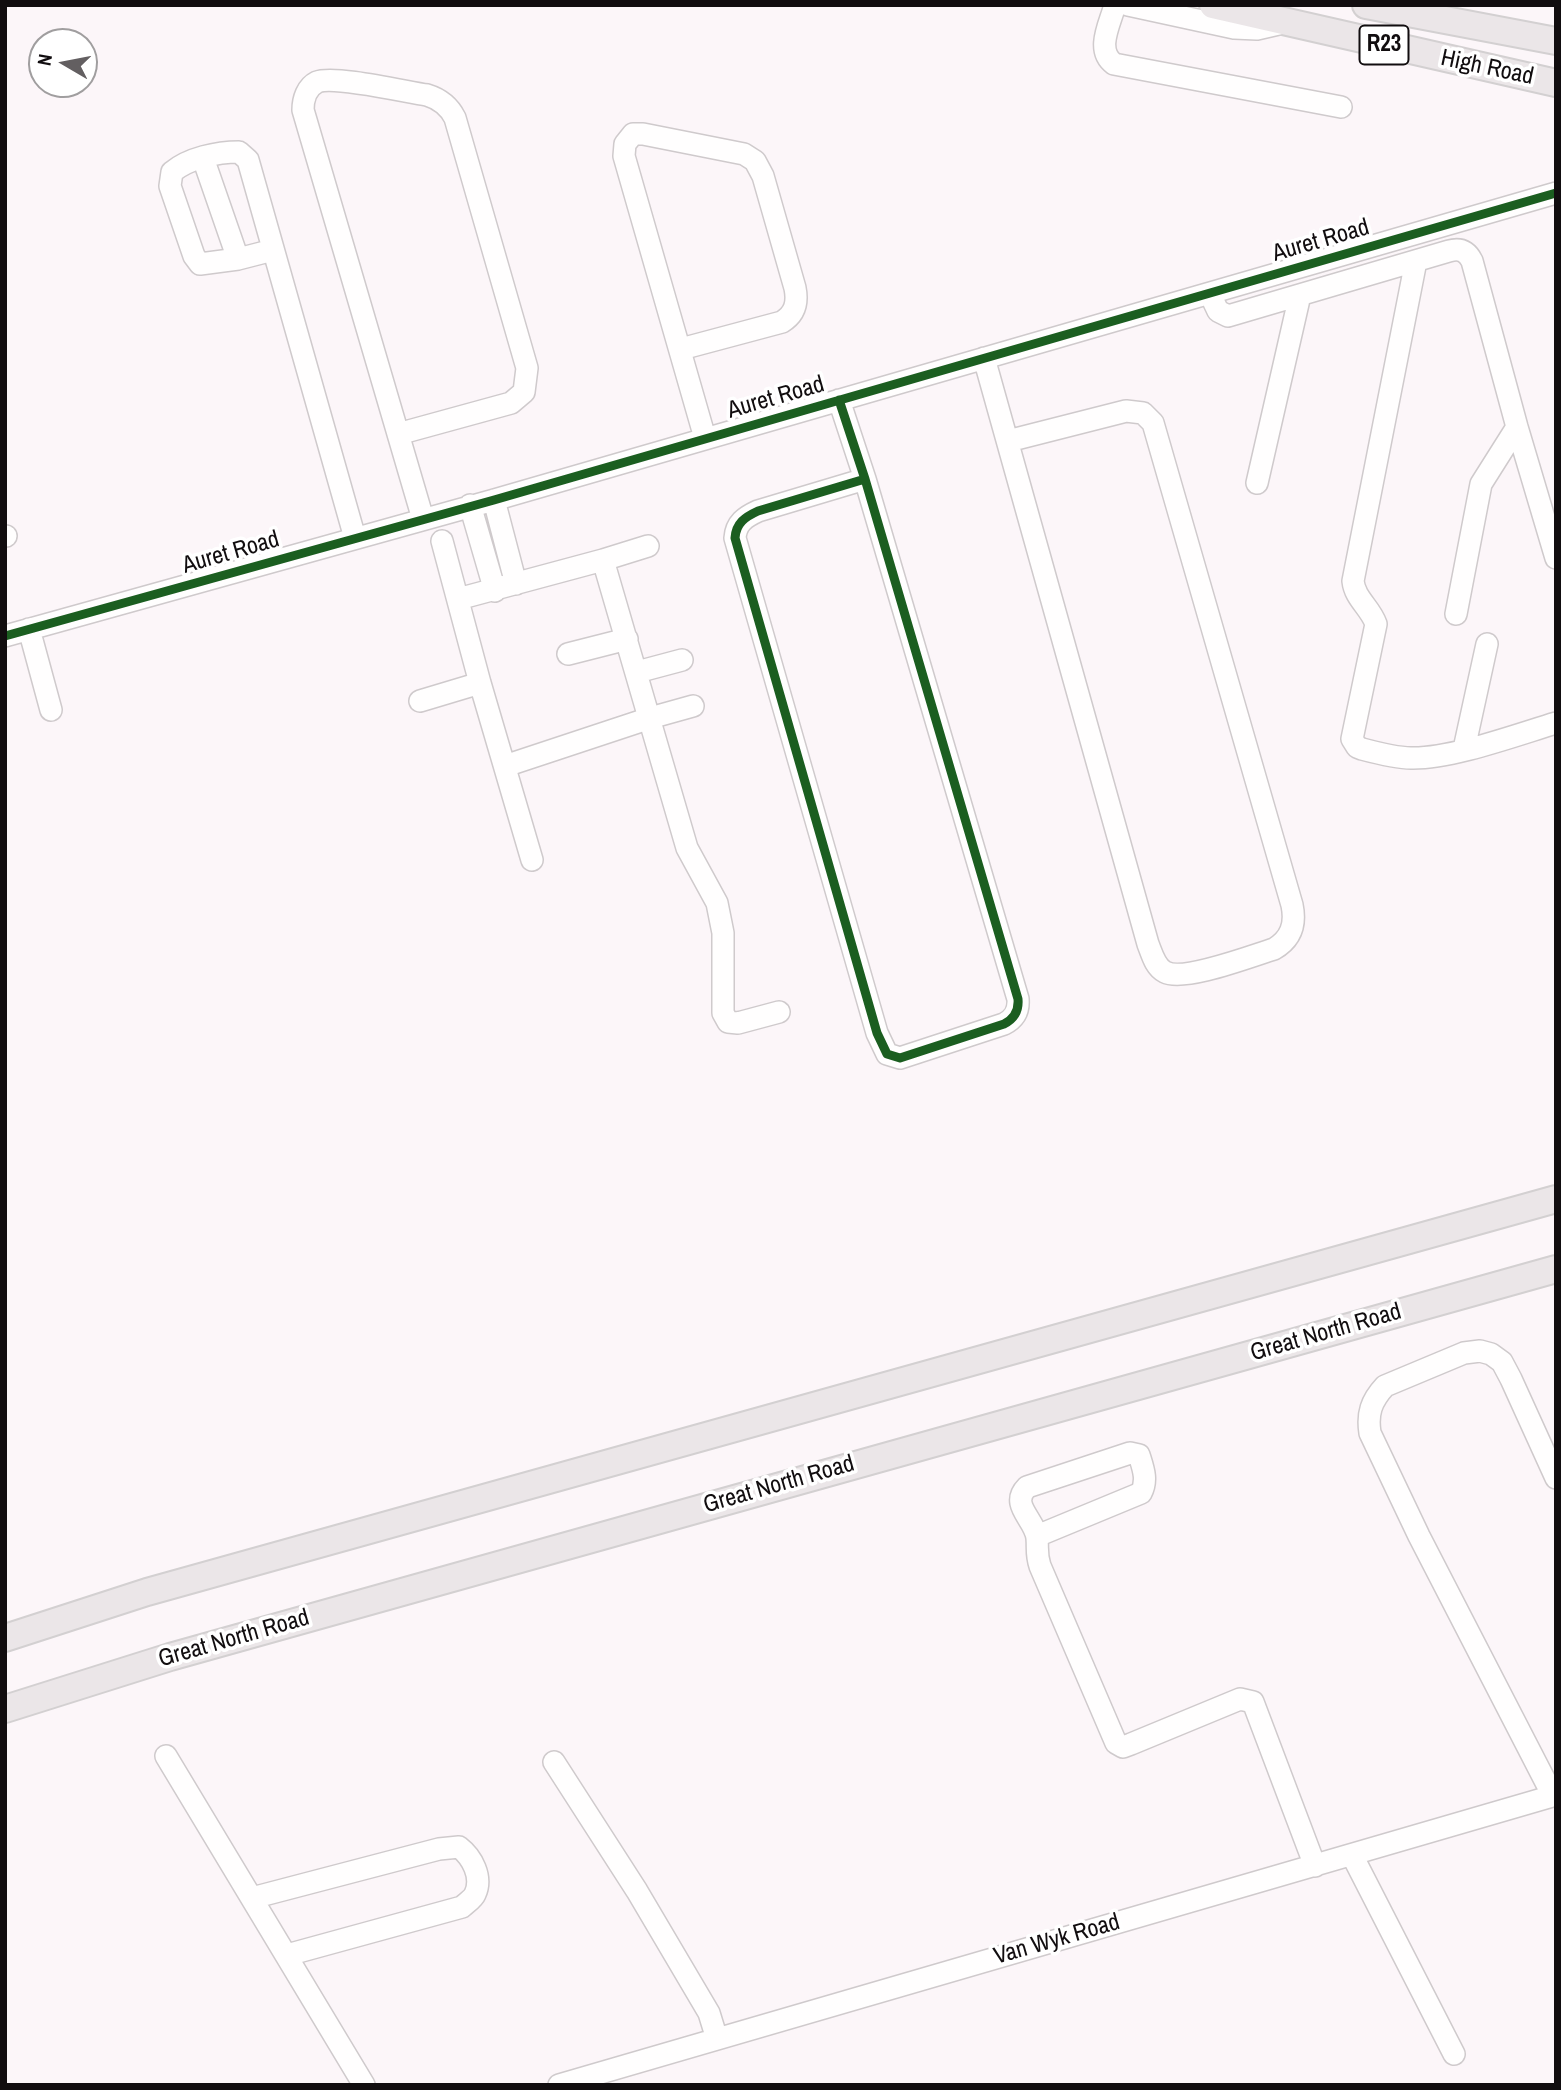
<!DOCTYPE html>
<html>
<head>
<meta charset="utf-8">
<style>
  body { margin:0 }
  #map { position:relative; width:1561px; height:2090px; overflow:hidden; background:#fcf6f9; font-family:"Archivo Narrow",sans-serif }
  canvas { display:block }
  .frame { position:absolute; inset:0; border:7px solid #110d0f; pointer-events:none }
  .north { position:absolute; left:28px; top:28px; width:70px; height:70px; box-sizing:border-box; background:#fff; border:2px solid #a09e9f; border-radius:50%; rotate:280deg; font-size:19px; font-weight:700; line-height:28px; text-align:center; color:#110d0f }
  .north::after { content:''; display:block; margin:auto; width:24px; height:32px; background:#635f61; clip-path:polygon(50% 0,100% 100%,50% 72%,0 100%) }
</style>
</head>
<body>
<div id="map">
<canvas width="1561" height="2090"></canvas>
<div class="frame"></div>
<div class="north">N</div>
</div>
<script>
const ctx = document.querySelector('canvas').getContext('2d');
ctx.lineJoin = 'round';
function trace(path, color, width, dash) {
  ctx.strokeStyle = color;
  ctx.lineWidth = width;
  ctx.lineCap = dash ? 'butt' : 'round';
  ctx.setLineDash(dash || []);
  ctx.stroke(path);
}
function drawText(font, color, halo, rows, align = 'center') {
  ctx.font = font + ' "Archivo Narrow",sans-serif';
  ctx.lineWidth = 7;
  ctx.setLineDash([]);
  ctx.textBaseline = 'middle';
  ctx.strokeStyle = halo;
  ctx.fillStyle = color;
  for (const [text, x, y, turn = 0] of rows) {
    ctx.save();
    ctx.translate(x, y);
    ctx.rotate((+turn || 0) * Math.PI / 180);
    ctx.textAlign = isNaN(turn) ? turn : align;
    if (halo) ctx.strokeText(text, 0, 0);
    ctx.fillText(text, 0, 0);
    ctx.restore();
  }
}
const minor = new Path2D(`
  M1115 5C1110 24 1095 50 1114 64L1341 107
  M1128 5 1234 28 1257 29 1283 23
  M203 158 238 259
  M273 250 238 259 200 264 194 256 170 186 172 172C189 158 217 152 239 152L248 160 355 538
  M1416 261 1353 581C1355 599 1370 607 1376 624L1352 739 1357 747 1362 749C1377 753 1396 758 1411 758 1451 759 1516 735 1556 723
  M1210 294 1218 311 1228 316 1449 251C1460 248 1467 251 1472 261L1517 427 1556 558
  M681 349 782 322C795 314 798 303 795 288L763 176 755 161 744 154 643 134H633L625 144 624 156 705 438
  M984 358 1148 944C1152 954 1155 967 1165 972 1184 982 1251 956 1274 949 1291 939 1296 924 1292 905L1153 423 1143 413 1126 411 1008 441
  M839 400 865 479 1018 999C1019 1011 1014 1019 1004 1024L900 1058 887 1054 877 1033 735 538C736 523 745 517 758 511L865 479
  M398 434 511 403 524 392 527 368 455 118C449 106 440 99 427 95 406 92 334 75 317 82 307 87 303 99 303 110L423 519
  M1257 483 1300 295
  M494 500 516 584
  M470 505 495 591
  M5 536H6
  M442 541 480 683 532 860
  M603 560 687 848 717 903 723 933V1013L728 1022 738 1023 779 1012
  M458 599 603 560 648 546
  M1456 614 1481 484 1517 427
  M29 629 51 710
  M5 636 494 500 1556 193
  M568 654 627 639
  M637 672 682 660
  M420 701 480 683
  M1464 749 1487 644
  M505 766 650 718 693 706
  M1037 1536 1141 1493C1148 1480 1143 1468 1139 1455L1130 1453 1027 1487C1009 1505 1035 1519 1037 1538 1038 1549 1036 1554 1040 1566L1116 1743 1123 1747 1131 1744 1240 1699 1253 1702 1315 1866
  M166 1756 364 2085
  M554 1762 637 1891 709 2013 717 2039
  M1553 1796 1419 1536 1370 1433C1367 1414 1371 1401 1385 1386L1464 1353 1480 1351 1491 1354 1502 1362 1511 1379 1556 1478
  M1352 1855 1454 2054
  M252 1898 439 1849 459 1847C472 1857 483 1877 475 1894 473 1899 466 1903 462 1907L287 1955
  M559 2085 1556 1795`);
const major = new Path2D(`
  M1213 5 1556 83
  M1366 5 1556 41
  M5 1638 147 1592 1556 1199
  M5 1709 170 1657 1556 1269`);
trace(minor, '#cfcacc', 24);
trace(major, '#d3d0d1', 30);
trace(minor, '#fffefe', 21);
trace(major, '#ebe6e8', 26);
trace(new Path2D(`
  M839 400 865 479 1018 999C1019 1011 1014 1019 1004 1024L900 1058 887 1054 877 1033 735 538C736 523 745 517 758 511L865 479
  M5 636 494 500 1556 193`), '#1b5e20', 9);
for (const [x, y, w] of [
  [1384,45,49]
]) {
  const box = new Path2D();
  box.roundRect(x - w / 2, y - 19.5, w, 39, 5);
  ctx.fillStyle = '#fff';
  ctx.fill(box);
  trace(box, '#110d0f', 2);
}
drawText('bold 23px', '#110d0f', null, [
  ["R23",1384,45]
]);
drawText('24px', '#110d0f', '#fff', [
  ["High Road",1487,68,12],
  ["Auret Road",1321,241,-16],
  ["Auret Road",776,398,-16],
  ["Auret Road",231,553,-16],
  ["Great North Road",1326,1333,-16],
  ["Great North Road",779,1485,-16],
  ["Great North Road",234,1639,-16],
  ["Van Wyk Road",1057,1940,-16]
]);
</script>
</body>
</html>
